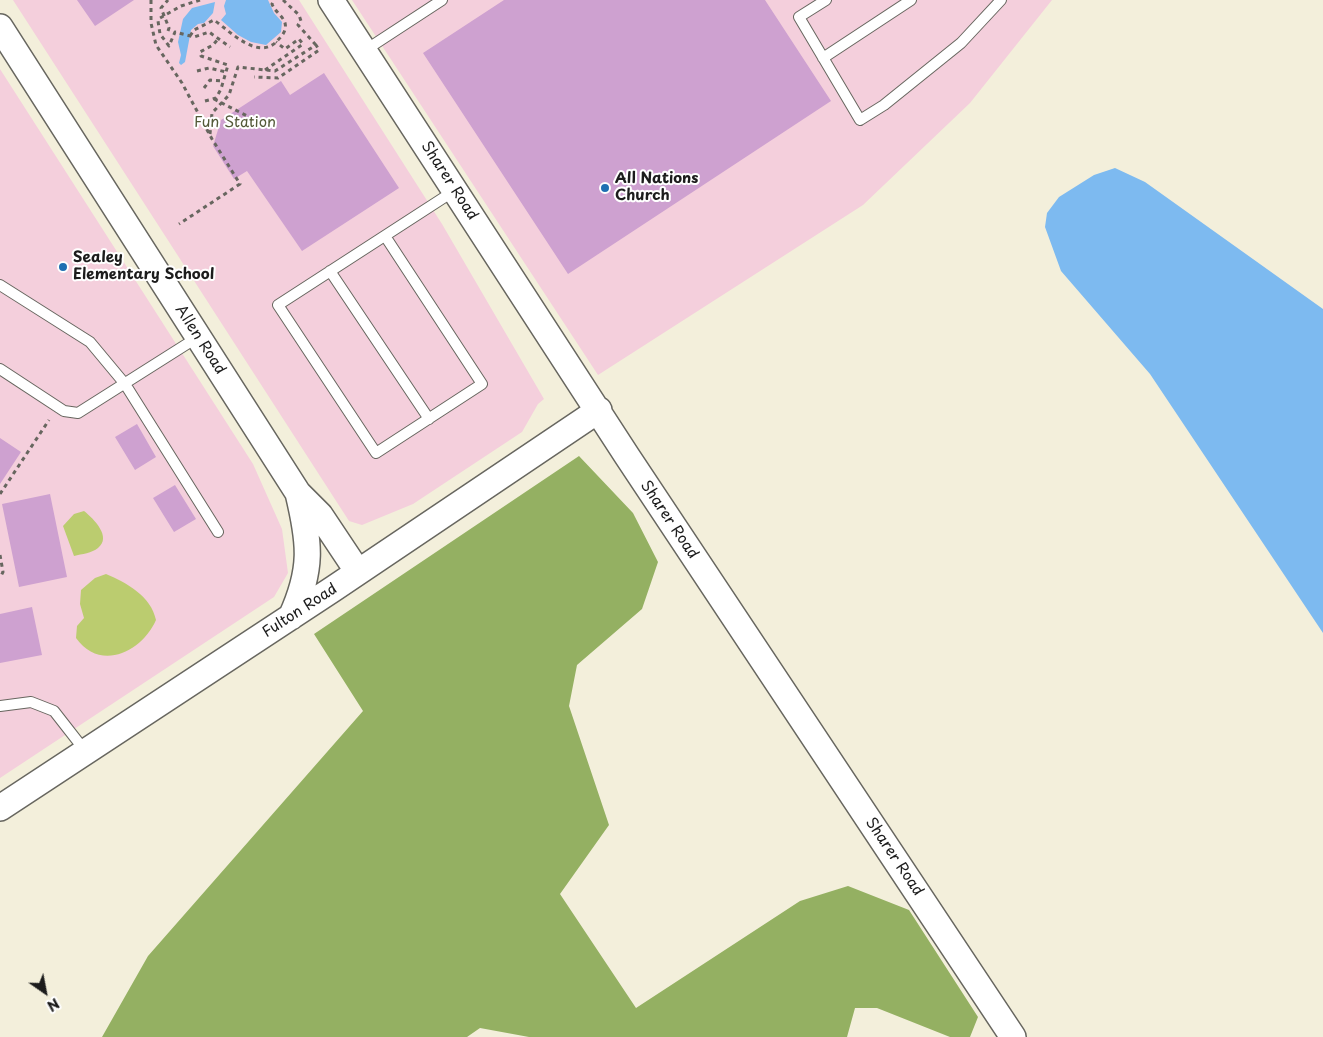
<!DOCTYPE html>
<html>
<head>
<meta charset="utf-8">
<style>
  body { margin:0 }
  #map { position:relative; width:1323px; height:1037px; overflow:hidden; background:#f3efdb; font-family:"Playpen Sans",sans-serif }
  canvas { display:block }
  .north { position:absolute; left:20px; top:967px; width:50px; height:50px; -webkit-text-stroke:4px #fff; paint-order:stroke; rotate:147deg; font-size:14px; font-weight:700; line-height:20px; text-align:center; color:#1c1c1c }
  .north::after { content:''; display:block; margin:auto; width:18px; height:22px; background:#1c1c1c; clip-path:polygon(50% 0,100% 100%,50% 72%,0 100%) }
</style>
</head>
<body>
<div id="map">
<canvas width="1323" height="1037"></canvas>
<div class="north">N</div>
</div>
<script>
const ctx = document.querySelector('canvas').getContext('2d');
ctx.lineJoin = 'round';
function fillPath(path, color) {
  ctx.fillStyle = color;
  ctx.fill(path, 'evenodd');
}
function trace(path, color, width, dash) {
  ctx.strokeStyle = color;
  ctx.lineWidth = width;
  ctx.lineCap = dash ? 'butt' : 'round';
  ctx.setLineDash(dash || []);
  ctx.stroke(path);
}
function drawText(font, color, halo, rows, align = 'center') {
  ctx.font = font + ' "Playpen Sans",sans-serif';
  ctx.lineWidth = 4;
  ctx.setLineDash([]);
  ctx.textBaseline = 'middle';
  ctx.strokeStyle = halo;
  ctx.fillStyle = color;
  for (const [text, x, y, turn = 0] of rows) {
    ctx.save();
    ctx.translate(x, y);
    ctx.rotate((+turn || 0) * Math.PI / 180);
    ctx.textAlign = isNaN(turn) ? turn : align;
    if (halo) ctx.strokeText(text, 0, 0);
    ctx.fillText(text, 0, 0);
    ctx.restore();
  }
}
fillPath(new Path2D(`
  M13 0H299L442 224 544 399 538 404 522 432 413 504 362 525 349 521Z
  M352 0H1052L970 103 863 205 598 375Z
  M0 69 253 464 282 529 288 573 274 597 0 778Z`), '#f4cfdc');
fillPath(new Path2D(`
  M84 511C94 519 112 537 98 548 92 553 82 554 74 556L63 526 74 514Z
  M106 574C127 583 151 596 156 620 142 652 100 672 76 638L77 626 84 618 80 604 81 590 95 578Z`), '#bbcc6f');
fillPath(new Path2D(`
  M579 456 633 513 658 562 642 609 577 665 569 706 609 825 560 894 636 1008 800 901 848 886 909 910 978 1017 970 1037H950L877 1008H855L847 1037H529L480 1028 467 1037H102L148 956 363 711 314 634Z`), '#94b062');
fillPath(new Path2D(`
  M226 0H268L274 13 282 22 281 32 266 45 251 42 238 35 221 20 226 14 224 6Z
  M215 2 213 13 204 23 198 24 191 30 185 62 181 65 179 63 181 55 178 42 183 19 192 8Z
  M1115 168 1145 182 1323 309V633L1150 374 1061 271 1045 227 1047 213 1059 197 1094 175Z`), '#7dbaf0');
fillPath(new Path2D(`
  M77 0H134L95 26Z
  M504 0H765L831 101 568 274 423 53Z
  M324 73 399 188 302 251 247 171 234 179 213 146 221 120 281 81 290 95Z
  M137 424 156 457 135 470 115 437Z
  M0 438 21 452 0 484Z
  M175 485 196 519 174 532 153 498Z
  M50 494 67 577 19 587 2 504Z
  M32 607 42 655 0 663V614Z`), '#cea1d0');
const service = new Path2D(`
  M826 0 799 17 860 120 884 105 961 43 1001 0
  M364 51 442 0
  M823 58 911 0
  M385 236 482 384 376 453 278 305 454 191
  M330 271 429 419
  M0 285 90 342 125 384 218 532
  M0 369 64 411 78 413 198 337
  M0 706 31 702 54 711 86 752`);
const tertiary = new Path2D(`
  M331 0 627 456 1013 1037
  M0 27 298 493 320 515 358 572
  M291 617C313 569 310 543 298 493
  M0 808 333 589 599 410`);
trace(service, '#67665f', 12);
trace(tertiary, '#67665f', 28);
trace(new Path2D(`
  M151 0V23L156 45 182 83 212 139 240 184 179 224
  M200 0 181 6 160 18 158 21 160 34 169 46 175 32 194 37 209 32 230 47
  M283 0 299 15 301 21 298 25 316 45
  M168 31 169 28 161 8 168 0
  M190 36 194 30 214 20C231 32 259 62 278 40 282 36 287 30 285 23 283 16 275 12 272 4L274 0
  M265 70 303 44 299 39 285 49 276 42
  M197 71 209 68 226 72
  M204 88 210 80 224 81
  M214 99 253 119
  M205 101 216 98 221 89 228 65 201 56 200 52 213 45 218 39
  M210 134 212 113 229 95 238 67 275 71 316 45 319 50 278 78 254 77
  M0 494 49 420
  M0 555 3 572 0 578`), '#67665f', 3, [4, 4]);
trace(service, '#fff', 10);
trace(tertiary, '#fff', 25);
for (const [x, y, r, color] of [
  [605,188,5,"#1f6fb2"],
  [63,267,5,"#1f6fb2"]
]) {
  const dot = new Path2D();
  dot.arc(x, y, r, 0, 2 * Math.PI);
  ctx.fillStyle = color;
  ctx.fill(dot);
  trace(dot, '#fff', 2);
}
drawText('15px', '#545a39', '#fff', [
  ["Fun Station",235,123]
]);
drawText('bold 15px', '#1c1c1c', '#fff', [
  ["All Nations",615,179],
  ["Church",615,196],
  ["Sealey",73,258],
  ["Elementary School",73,275]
], 'left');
drawText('15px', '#1c1c1c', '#fff', [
  ["Sharer Road",449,181,57],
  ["Allen Road",200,340,57],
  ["Sharer Road",669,520,56],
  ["Fulton Road",300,611,-33],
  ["Sharer Road",894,857,56]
]);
</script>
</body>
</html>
